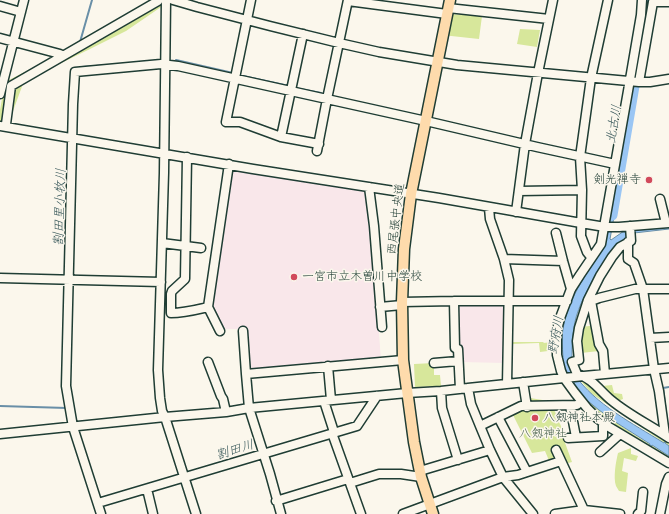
<!DOCTYPE html>
<html>
<head>
<meta charset="utf-8">
<style>
  body { margin:0 }
  canvas { display:block; background:#fbf7ec }
</style>
</head>
<body>
<canvas width="669" height="514"></canvas>
<script>
const ctx = document.querySelector('canvas').getContext('2d');
ctx.lineJoin = 'round';
function fillPath(path, color) {
  ctx.fillStyle = color;
  ctx.fill(path, 'evenodd');
}
function trace(path, color, width, dash) {
  ctx.strokeStyle = color;
  ctx.lineWidth = width;
  ctx.lineCap = dash ? 'butt' : 'round';
  ctx.setLineDash(dash || []);
  ctx.stroke(path);
}
function drawText(font, color, halo, rows, align = 'center') {
  ctx.font = font + ' "Comic Neue","Klee One",sans-serif';
  ctx.lineWidth = 3;
  ctx.setLineDash([]);
  ctx.textBaseline = 'middle';
  ctx.strokeStyle = halo;
  ctx.fillStyle = color;
  for (const [text, x, y, turn = 0] of rows) {
    ctx.save();
    ctx.translate(x, y);
    ctx.rotate((+turn || 0) * Math.PI / 180);
    ctx.textAlign = isNaN(turn) ? turn : align;
    if (halo) ctx.strokeText(text, 0, 0);
    ctx.fillText(text, 0, 0);
    ctx.restore();
  }
}
fillPath(new Path2D(`
  M231 167 365 189 377 308 381 360 250 371 248 329H221L210 306Z
  M456 303H504L507 306 505 363 460 362 456 345Z`), '#f9e7ea');
fillPath(new Path2D(`
  M155 0H163L164 5 126 31 88 50 24 81 9 122 0 121V110L5 82 60 54Z
  M447 14 482 16 479 39 442 35Z
  M520 29 540 30 537 47 517 44Z
  M596 325 599 351 581 353 579 342 582 327Z
  M511 342H544L543 343 554 342 556 350 540 352 539 343 512 344V350H510Z
  M434 363V375H440L441 386 415 387 414 364Z
  M569 379 599 410 633 434 669 456V461L608 421 581 399Z
  M579 379 602 386 612 385 614 393 622 394 623 399 615 402 669 439V446L592 394Z
  M530 398 549 401 559 419H558L566 438 564 440 572 462 557 466 550 463 545 451 532 453 512 413 510 406Z
  M631 448V454L638 456 636 461 624 458 622 471 628 473 626 492 619 491C618 489 617 488 616 486 613 478 616 461 618 453Z`), '#d7e79b');
const water = new Path2D(`
  M612 200H617L610 239 611 240 624 231 669 227V229L634 233 631 234 618 244 606 259 598 271 584 298 587 300 586 301 583 299C579 308 575 318 574 328 572 337 572 347 572 357L568 361C569 367 571 369 574 374 596 405 632 423 664 443L667 439 665 443 669 446V456L652 445 650 448 649 447 650 444 617 423 599 410 583 397 566 374 561 359 563 357C563 352 562 347 562 342 562 312 579 284 595 261L593 259V258L596 259 602 250Z`);
fillPath(water, '#9ac6f4');
trace(water, '#698fa7', 1);
trace(new Path2D(`
  M80 42 92 0
  M176 60 233 73
  M82 67 109 65
  M243 76 289 86
  M295 88 321 93
  M0 406 67 408
  M667 420 663 388 669 387`), '#698fa7', 2);
trace(new Path2D(`
  M612 215 634 86 647 15 648 0`), '#9ac6f4', 11);
const minor = new Path2D(`
  M166 0 164 173 158 370 160 398 162 411 165 417 196 514
  M173 0 197 7 270 26 339 43 379 52 457 65 639 82H650L669 79
  M251 0 226 122H240L281 137 319 144
  M642 0 641 15 628 91 601 244 580 275 571 289 560 318 557 330V355L561 371 564 378 575 393 587 408 597 418 609 427 669 463
  M348 1 447 14
  M0 6 21 12
  M448 8 549 19
  M0 38 60 54
  M639 82 653 2H669
  M0 94 24 0
  M6 124 11 86 158 1
  M0 126 253 169 439 198 581 223 605 227H619L669 223
  M281 137 303 34
  M317 151 327 99 348 0
  M187 157 185 279 172 291 171 294V313C184 313 195 310 208 307
  M369 187 374 226 382 327
  M519 191 582 190
  M660 199 666 223
  M489 208 490 219 504 259 509 280 507 384
  M516 212 525 144 538 73 553 0
  M630 226 631 241 620 247 612 257 600 276 588 300 579 328 577 341 579 360 572 362 577 374C592 378 600 391 611 400 629 415 650 425 669 438
  M556 233 563 261 571 289
  M628 242V259L634 263 643 289 654 369 659 391 665 435
  M162 243 201 248
  M591 257 587 252 581 236 582 190 580 157 591 78 608 0
  M504 259 563 261
  M0 278 161 282
  M588 300 591 301 599 298 635 289H669
  M454 301 455 348 458 349 460 389
  M591 301 599 344 603 351 605 374
  M402 302 454 301H567
  M380 307 402 305
  M220 331 208 307 229 164
  M243 331 246 374 249 408 270 474 281 514
  M650 338 669 337
  M208 362 221 396 223 399 226 412
  M434 363 458 361
  M328 366 331 400
  M246 374 403 360
  M523 382 527 407
  M468 388 471 404 480 426 490 450 503 477 533 514
  M441 391 442 408 458 460
  M324 401 334 432
  M570 406 576 437
  M498 417 527 472
  M480 426 521 406 577 405 581 401
  M332 433 361 514
  M0 434 165 417 226 412 249 408 407 393 441 391 468 388 564 378 584 376 669 368
  M568 438 603 436V422
  M556 450 584 510 585 514
  M600 452 620 434
  M420 471 490 450
  M350 483 379 474H401L421 477
  M147 489 153 514
  M276 501 348 479
  M98 503 357 426 377 396
  M101 514 73 427 66 386 73 104 75 72 161 64 178 66 426 121 537 147 615 164
  M403 514 503 477 518 475 561 461
  M555 514 584 510 620 514
  M638 514 641 511 643 492
  M660 514 666 484 669 477`);
const major = new Path2D(`
  M433 514 421 477 414 442 403 360 402 302 404 249 411 194 450 0`);
trace(minor, '#1f3d34', 11);
trace(major, '#1f3d34', 13);
trace(minor, '#fbf7ec', 8);
trace(major, '#fedbac', 10);
for (const [x, y, r, color] of [
  [649,180,4,"#d1495b"],
  [294,277,4,"#d1495b"],
  [535,418,4,"#d1495b"]
]) {
  const dot = new Path2D();
  dot.arc(x, y, r, 0, 2 * Math.PI);
  ctx.fillStyle = color;
  ctx.fill(dot);
  trace(dot, '#fbf7ec', 1.5);
}
drawText('12px', '#1f3d34', '#fbf7ec', [
  ["剣光禅寺",641,180,"right"],
  ["一宮市立木曽川中学校",302,277],
  ["八剱神社本殿",543,418]
], 'left');
drawText('12px', '#1f3d34', '#fbf7ec', [
  ["西尾張中央道",396,219,-83]
]);
drawText('12px', '#445f49', '#fbf7ec', [
  ["八剱神社",543,434]
]);
drawText('italic 13px', '#38585a', '#fbf7ec', [
  ["北古川",614,124,-81],
  ["割田里小牧川",60,207,-88],
  ["野府川",556,335,-80],
  ["割田川",235,450,-17]
]);
</script>
</body>
</html>
